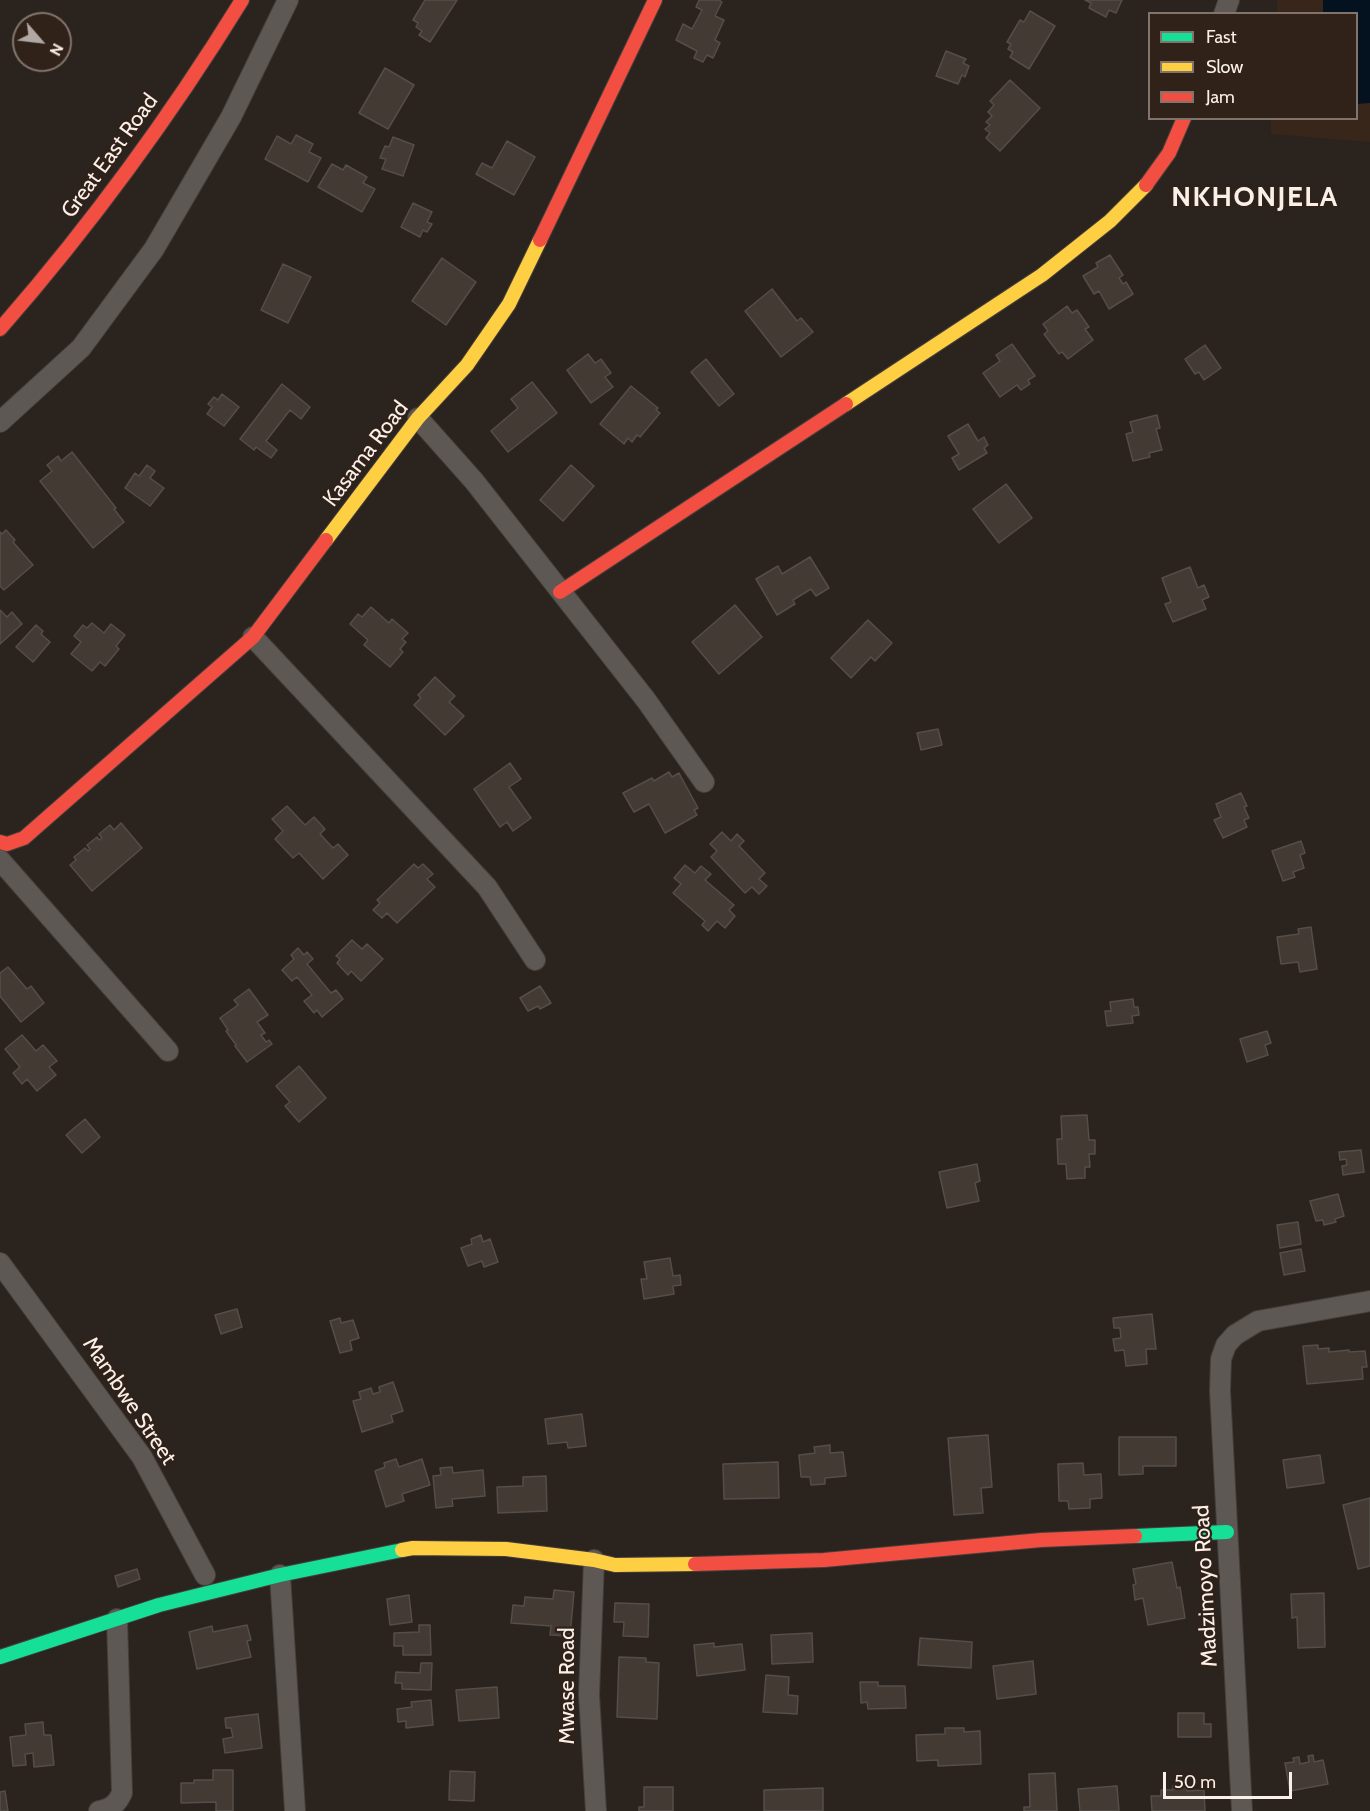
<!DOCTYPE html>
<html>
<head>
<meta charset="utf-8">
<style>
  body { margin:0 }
  #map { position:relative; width:1370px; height:1811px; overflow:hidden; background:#2b231e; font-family:Cabin,sans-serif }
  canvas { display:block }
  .legend { position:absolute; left:1148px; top:12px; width:210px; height:108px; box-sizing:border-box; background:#302219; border:2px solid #81746d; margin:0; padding:8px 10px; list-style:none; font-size:18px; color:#faf0ea }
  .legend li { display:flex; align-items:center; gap:12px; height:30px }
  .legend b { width:30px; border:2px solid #81746d }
  .north { position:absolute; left:12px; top:12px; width:60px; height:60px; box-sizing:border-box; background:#302219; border:2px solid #81746d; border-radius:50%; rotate:118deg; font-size:16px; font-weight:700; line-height:24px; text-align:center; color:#faf0ea }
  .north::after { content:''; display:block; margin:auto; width:21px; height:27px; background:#b2a8a3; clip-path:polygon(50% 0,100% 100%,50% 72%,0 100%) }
  .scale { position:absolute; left:1163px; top:1772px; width:129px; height:27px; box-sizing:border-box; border:3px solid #faf0ea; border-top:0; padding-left:8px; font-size:18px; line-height:21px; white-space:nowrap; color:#faf0ea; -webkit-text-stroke:4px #302219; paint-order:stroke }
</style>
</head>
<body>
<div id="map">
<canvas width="1370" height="1811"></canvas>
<ul class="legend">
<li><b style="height:8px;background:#16e098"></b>Fast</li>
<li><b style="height:8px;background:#ffcf43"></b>Slow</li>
<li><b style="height:8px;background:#f24e42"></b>Jam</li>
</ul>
<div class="north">N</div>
<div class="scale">50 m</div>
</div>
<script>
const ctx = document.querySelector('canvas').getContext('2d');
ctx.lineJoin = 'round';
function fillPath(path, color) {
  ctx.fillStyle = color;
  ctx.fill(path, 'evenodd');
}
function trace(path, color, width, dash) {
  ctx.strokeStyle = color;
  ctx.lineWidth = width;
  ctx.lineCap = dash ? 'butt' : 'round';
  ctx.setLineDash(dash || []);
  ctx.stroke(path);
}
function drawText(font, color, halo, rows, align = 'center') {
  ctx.font = font + ' Cabin,sans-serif';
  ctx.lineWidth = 4.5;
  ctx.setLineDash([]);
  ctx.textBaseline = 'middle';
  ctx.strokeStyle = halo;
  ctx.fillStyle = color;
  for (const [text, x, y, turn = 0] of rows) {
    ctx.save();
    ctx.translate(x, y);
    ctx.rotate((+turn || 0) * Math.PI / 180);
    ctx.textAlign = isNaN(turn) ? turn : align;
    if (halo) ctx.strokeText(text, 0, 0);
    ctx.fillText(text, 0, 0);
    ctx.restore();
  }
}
fillPath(new Path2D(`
  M1277 0H1370V142L1271 134V119L1356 118V14L1277 13Z`), '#39261b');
fillPath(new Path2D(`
  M1323 0H1370V103L1357 104 1356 14 1323 13Z`), '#04111e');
const building = new Path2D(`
  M425 0H457L430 42 419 35 422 31 416 27 418 23 413 20Z
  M699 0H719L722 2 715 16 724 20 715 40 720 43 713 58 707 55 703 62 694 58 697 51 676 40 683 24 692 29 702 10 696 7Z
  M1085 0H1122L1116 13 1109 10 1106 17 1089 8 1091 3Z
  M1030 11 1055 26 1029 69 1010 57 1013 52 1008 49 1011 44 1007 42 1020 20 1024 22Z
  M946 51 966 59 963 63 969 66 965 77 962 75 958 84 936 76Z
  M385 68 414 85 388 129 359 113Z
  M1010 80 1040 108 1000 151 986 138 990 133 985 129 990 125 986 122 992 116 988 112 994 105 990 101Z
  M296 135 313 144 309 152 321 158 308 182 265 159 277 136 291 144Z
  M393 137 414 145 403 176 382 169 386 159 380 158 385 146 389 147Z
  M507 141 535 157 514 195 476 174 482 163 492 168Z
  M332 164 343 170 346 165 367 177 363 183 375 189 362 212 318 187Z
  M413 203 432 212 427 222 432 224 427 232 423 230 420 237 401 227Z
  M1110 255 1123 275 1119 278 1123 284 1126 282 1133 294 1109 309 1099 291 1094 294 1083 276 1098 267 1096 263Z
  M442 258 476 282 446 325 412 301Z
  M283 264 311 277 288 323 261 310Z
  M772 289 797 321 801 318 813 332 781 357 745 311Z
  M1067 306 1072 313 1077 310 1089 327 1085 329 1093 340 1068 359 1062 352 1059 354 1044 334 1048 331 1043 324Z
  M1012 344 1035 376 1028 380 1030 384 1021 390 1017 385 1000 397 983 373 1000 361 996 355Z
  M1205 345 1221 368 1204 380 1199 372 1195 374 1185 359Z
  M588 354 595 363 601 359 611 373 605 377 613 387 591 403 567 370Z
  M706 359 734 394 719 406 691 372Z
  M532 382 557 413 508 452 491 431 518 408 511 399Z
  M282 384 310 407 301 419 290 410 266 441 277 450 271 458 256 447 254 450 240 439Z
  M631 386 658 408 656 410 660 413 640 437 637 435 632 442 628 438 624 444 600 424Z
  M222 394 239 407 224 426 207 414 212 407 208 404 214 397 218 400Z
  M1157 415 1160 428 1156 429 1162 450 1149 453 1150 457 1133 461 1126 434 1133 432 1130 422Z
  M968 424 978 441 984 437 988 445 984 448 987 453 959 470 952 458 959 454 948 436Z
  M72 452 116 508 114 509 124 522 93 548 40 481 52 471 47 465 58 456 61 461Z
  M147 465 155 471 150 478 164 488 150 506 125 488 135 473 139 476Z
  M571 465 594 486 563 521 540 500Z
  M1006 484 1032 518 999 543 973 509Z
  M6 530 15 540 13 542 33 565 4 590 0 586V532L2 534Z
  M810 557 829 588 816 596 811 589 793 600 795 604 777 615 756 579 778 566 782 574Z
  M1190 567 1198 588 1204 585 1209 597 1202 600 1206 609 1173 622 1165 604 1171 602 1162 578Z
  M735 605 762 637 719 674 692 642Z
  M371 607 389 623 392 619 408 633 402 639 406 642 400 649 403 652 390 667 364 645 368 640 350 624 358 614 362 617Z
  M0 610 7 617 12 612 22 624 0 644Z
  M868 620 892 643 875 661 871 657 851 678 831 658Z
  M92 623 104 633 111 624 125 635 116 646 119 649 105 666 100 662 92 671 71 654 81 642 74 636 83 625 87 628Z
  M36 625 43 631 41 634 50 642 33 662 16 647Z
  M435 677 455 696 449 702 464 716 445 735 414 705 421 698 418 695Z
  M938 729 942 745 921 750 917 733Z
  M510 763 521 779 509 787 531 818 513 831 507 822 500 827 474 789Z
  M669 772 672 777 679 773 698 808 694 810 697 815 665 833 649 804 634 812 623 793 652 778 654 781Z
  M1241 793 1247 806 1244 807 1249 818 1244 820 1247 827 1223 838 1214 820 1221 817 1216 804Z
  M287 806 305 825 314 817 325 829 320 834 333 848 338 844 348 855 323 879 299 853 293 858 275 839 283 831 272 819Z
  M121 823 142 848 92 891 70 865 76 860 74 857 85 848 88 851 90 849 87 845 97 837 99 840 102 838 99 834 110 825 114 830Z
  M722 832 731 841 737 834 744 841 739 846 765 873 759 879 767 886 759 894 752 887 745 893 711 857 717 851 710 844Z
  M1301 841 1305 853 1300 855 1304 868 1293 872 1295 877 1283 881 1272 851Z
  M414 864 418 868 423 864 433 874 427 879 435 887 397 923 387 913 382 918 373 910 380 903 377 900Z
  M685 865 695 873 701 866 711 874 705 880 734 905 729 910 735 916 725 928 717 921 708 931 702 925 705 921 673 893 681 884 674 878Z
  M1311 927 1317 969 1300 972 1298 962 1281 964 1277 937 1299 934 1298 929Z
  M352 940 362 949 367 944 383 959 361 981 351 971 348 975 337 963 340 959 336 956Z
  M298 948 304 955 307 952 313 959 307 964 331 993 336 990 343 999 322 1017 317 1010 314 1013 304 1001 312 995 297 977 292 981 282 970 294 959 291 955Z
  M8 967 27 989 31 986 44 1003 21 1022 0 996V973Z
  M540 986 551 1003 540 1009 538 1006 528 1011 520 998Z
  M249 989 268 1015 257 1022 265 1033 261 1035 266 1042 269 1040 272 1044 247 1062 235 1046 236 1045 226 1031 228 1030 220 1018 238 1005 234 1000Z
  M1133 999 1134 1007H1138L1139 1015 1132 1016 1133 1023 1107 1026 1105 1011H1111L1110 1002Z
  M1267 1031 1271 1043 1265 1045 1268 1055 1247 1062 1240 1039Z
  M22 1035 36 1051 43 1045 57 1061 49 1067 56 1075 37 1091 27 1079 22 1084 13 1073 20 1067 5 1049Z
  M299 1066 326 1098 299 1122 285 1106 290 1102 276 1086Z
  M1087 1115 1089 1140H1095V1154H1089L1090 1167H1085V1178L1067 1179 1066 1164H1058L1057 1139H1062L1061 1116Z
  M85 1119 100 1137 82 1153 66 1135Z
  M1361 1150 1364 1172 1343 1175 1342 1166 1347 1165 1346 1159 1340 1160 1339 1152Z
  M977 1164 980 1181 975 1183 979 1201 947 1208 939 1172Z
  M1338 1194 1344 1216 1335 1219 1336 1222 1324 1225 1323 1220 1316 1221 1310 1201Z
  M1298 1222 1301 1244 1280 1248 1277 1225Z
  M481 1235 483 1242 490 1239 498 1262 484 1267 482 1261 468 1266 461 1248 472 1244 471 1239Z
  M1301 1249 1305 1271 1284 1275 1280 1253Z
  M670 1258 673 1276 680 1275 681 1285 673 1286 674 1294 644 1299 641 1279H647L644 1262Z
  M237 1309 242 1327 221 1334 215 1315Z
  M1152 1314 1156 1349H1146L1147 1364 1126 1366 1124 1350 1115 1351 1113 1339 1121 1338 1120 1328H1114L1113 1318Z
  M340 1318 341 1323 353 1320 359 1338 350 1341 352 1350 340 1353 330 1321Z
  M1318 1345V1349L1329 1348V1352L1349 1350V1352L1365 1351 1367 1367H1362L1363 1379 1307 1384 1303 1346Z
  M393 1382 403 1411 391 1415 393 1422 362 1432 353 1401 361 1399 359 1392 371 1388 373 1394 380 1392 379 1387Z
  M582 1414 586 1446 568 1448 567 1442 548 1444 545 1419Z
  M988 1435 992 1487 981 1488 983 1513 954 1515 948 1438Z
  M1119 1437H1176V1466H1143V1474L1119 1475Z
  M830 1445V1453L843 1452 846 1476 825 1478V1484L811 1485 810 1477H801L799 1455 815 1453 814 1447Z
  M1320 1455 1324 1483 1287 1488 1283 1460Z
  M396 1459 399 1467 422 1459 430 1485 402 1494 404 1501 386 1507 375 1471 385 1467 384 1463Z
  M778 1462 779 1498 724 1499 723 1464Z
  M1083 1463 1084 1475 1101 1474 1102 1498 1090 1499V1508L1069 1509 1068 1501H1059L1058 1464Z
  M452 1467 453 1473 483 1470 485 1496 452 1499 453 1506 436 1508 433 1476 441 1475 440 1468Z
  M546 1476 547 1511 498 1513 497 1487 523 1486V1477Z
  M1370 1498V1566L1358 1569 1343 1505Z
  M1172 1562 1177 1588 1180 1587 1185 1618 1148 1625 1143 1598 1135 1600 1133 1585 1136 1584 1133 1569Z
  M137 1569 140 1579 118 1587 115 1576Z
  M554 1590 574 1592 570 1636 550 1635 551 1626 511 1623 513 1605 524 1606 525 1597 553 1599Z
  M1324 1593 1325 1647 1298 1648 1297 1617 1292 1618 1291 1594Z
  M409 1595 412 1622 390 1625 387 1599Z
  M615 1603 649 1604 648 1637 623 1636 624 1622H614Z
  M247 1625 251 1640 247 1641 251 1657 197 1669 189 1632 212 1626 213 1632Z
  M419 1625H430L431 1655H403V1646H394V1633L419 1632Z
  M812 1633 813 1662 772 1664 771 1635Z
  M920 1638 972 1642 971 1668 918 1665Z
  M714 1643V1647L742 1644 745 1670 697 1676 694 1645Z
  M619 1657 646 1658V1662L659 1663 657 1719 617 1717Z
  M1033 1661 1036 1694 997 1699 993 1666Z
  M421 1663H432L431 1690 402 1689V1683H395L396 1672 420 1673Z
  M766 1675 789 1677 788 1695 798 1696 797 1714 763 1712Z
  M860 1682H878V1686H905L906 1708 868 1709 867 1702 861 1703Z
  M497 1687 499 1718 459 1721 456 1690Z
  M431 1700 433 1725 406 1728V1721L398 1722 397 1709 412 1707 411 1702Z
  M1178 1713H1204V1724H1211V1737H1178Z
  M258 1714 262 1748 225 1753 223 1739 233 1737 231 1728H226L225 1718Z
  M43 1722 44 1735H51L54 1765 34 1767 33 1753 25 1754 26 1765 13 1766 10 1737 26 1735 25 1724Z
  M945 1728H964V1732L980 1731 981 1764 938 1766V1760L917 1761 916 1735 945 1734Z
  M1313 1755 1314 1762 1323 1760 1328 1784 1290 1791 1285 1763 1294 1762 1293 1758 1299 1757 1300 1764 1309 1762 1308 1756Z
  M213 1770H233V1811H216V1802L181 1803V1783H194V1780H213Z
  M450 1771 475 1772 474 1801 449 1800Z
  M1055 1773 1057 1811H1024V1807H1030L1029 1774Z
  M1117 1786 1119 1811H1080L1078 1789Z
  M1173 1786H1187V1791L1204 1790 1205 1811H1152L1151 1796H1161V1790H1173Z
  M644 1787H673V1811H639V1807H644Z
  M823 1788V1811H764V1790Z
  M5 1791 8 1811H0V1792Z`);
fillPath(building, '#433a34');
trace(building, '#544d48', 1.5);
const street = new Path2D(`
  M1224 14 1229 0
  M418 418 474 481 646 700 704 782
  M0 422 81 348 154 249 231 117 288 0
  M253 637 487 887 535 960
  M0 860 168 1051
  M0 1263 142 1457 205 1575
  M594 1560 589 1695 596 1811
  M280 1575 295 1811
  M99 1811C111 1809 117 1804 122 1793L117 1619
  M1242 1811 1220 1391 1221 1359 1226 1345 1235 1335 1258 1321 1370 1301`);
const fast = new Path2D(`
  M1135 1536 1227 1532
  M0 1657 159 1605 280 1575 402 1550`);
const slow = new Path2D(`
  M846 404 1042 275 1110 221 1146 185
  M326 540 418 418 467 365 509 304 540 240
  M402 1550 413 1548 506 1549 594 1560 615 1565 695 1564`);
const jam = new Path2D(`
  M1146 185 1169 153 1184 118
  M540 240 655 0
  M0 329C90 226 170 117 242 0
  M560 592 846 404
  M0 842 7 844 24 838 253 637 326 540
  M695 1564 824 1560 1041 1540 1135 1536`);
trace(street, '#453e3a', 22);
trace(fast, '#453e3a', 16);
trace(slow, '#453e3a', 16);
trace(jam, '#453e3a', 16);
trace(street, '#5e5854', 20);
trace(fast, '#16e098', 14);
trace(slow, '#ffcf43', 14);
trace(jam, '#f24e42', 14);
drawText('22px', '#faf0ea', '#302219', [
  ["Great East Road",110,156,-54],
  ["Kasama Road",366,454,-53],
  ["Mambwe Street",129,1401,56],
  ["Madzimoyo Road",1206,1586,-93],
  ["Mwase Road",568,1686,-90]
]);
ctx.letterSpacing = '1.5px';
drawText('bold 28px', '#faf0ea', '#302219', [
  ["NKHONJELA",1255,198]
]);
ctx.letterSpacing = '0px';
</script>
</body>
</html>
